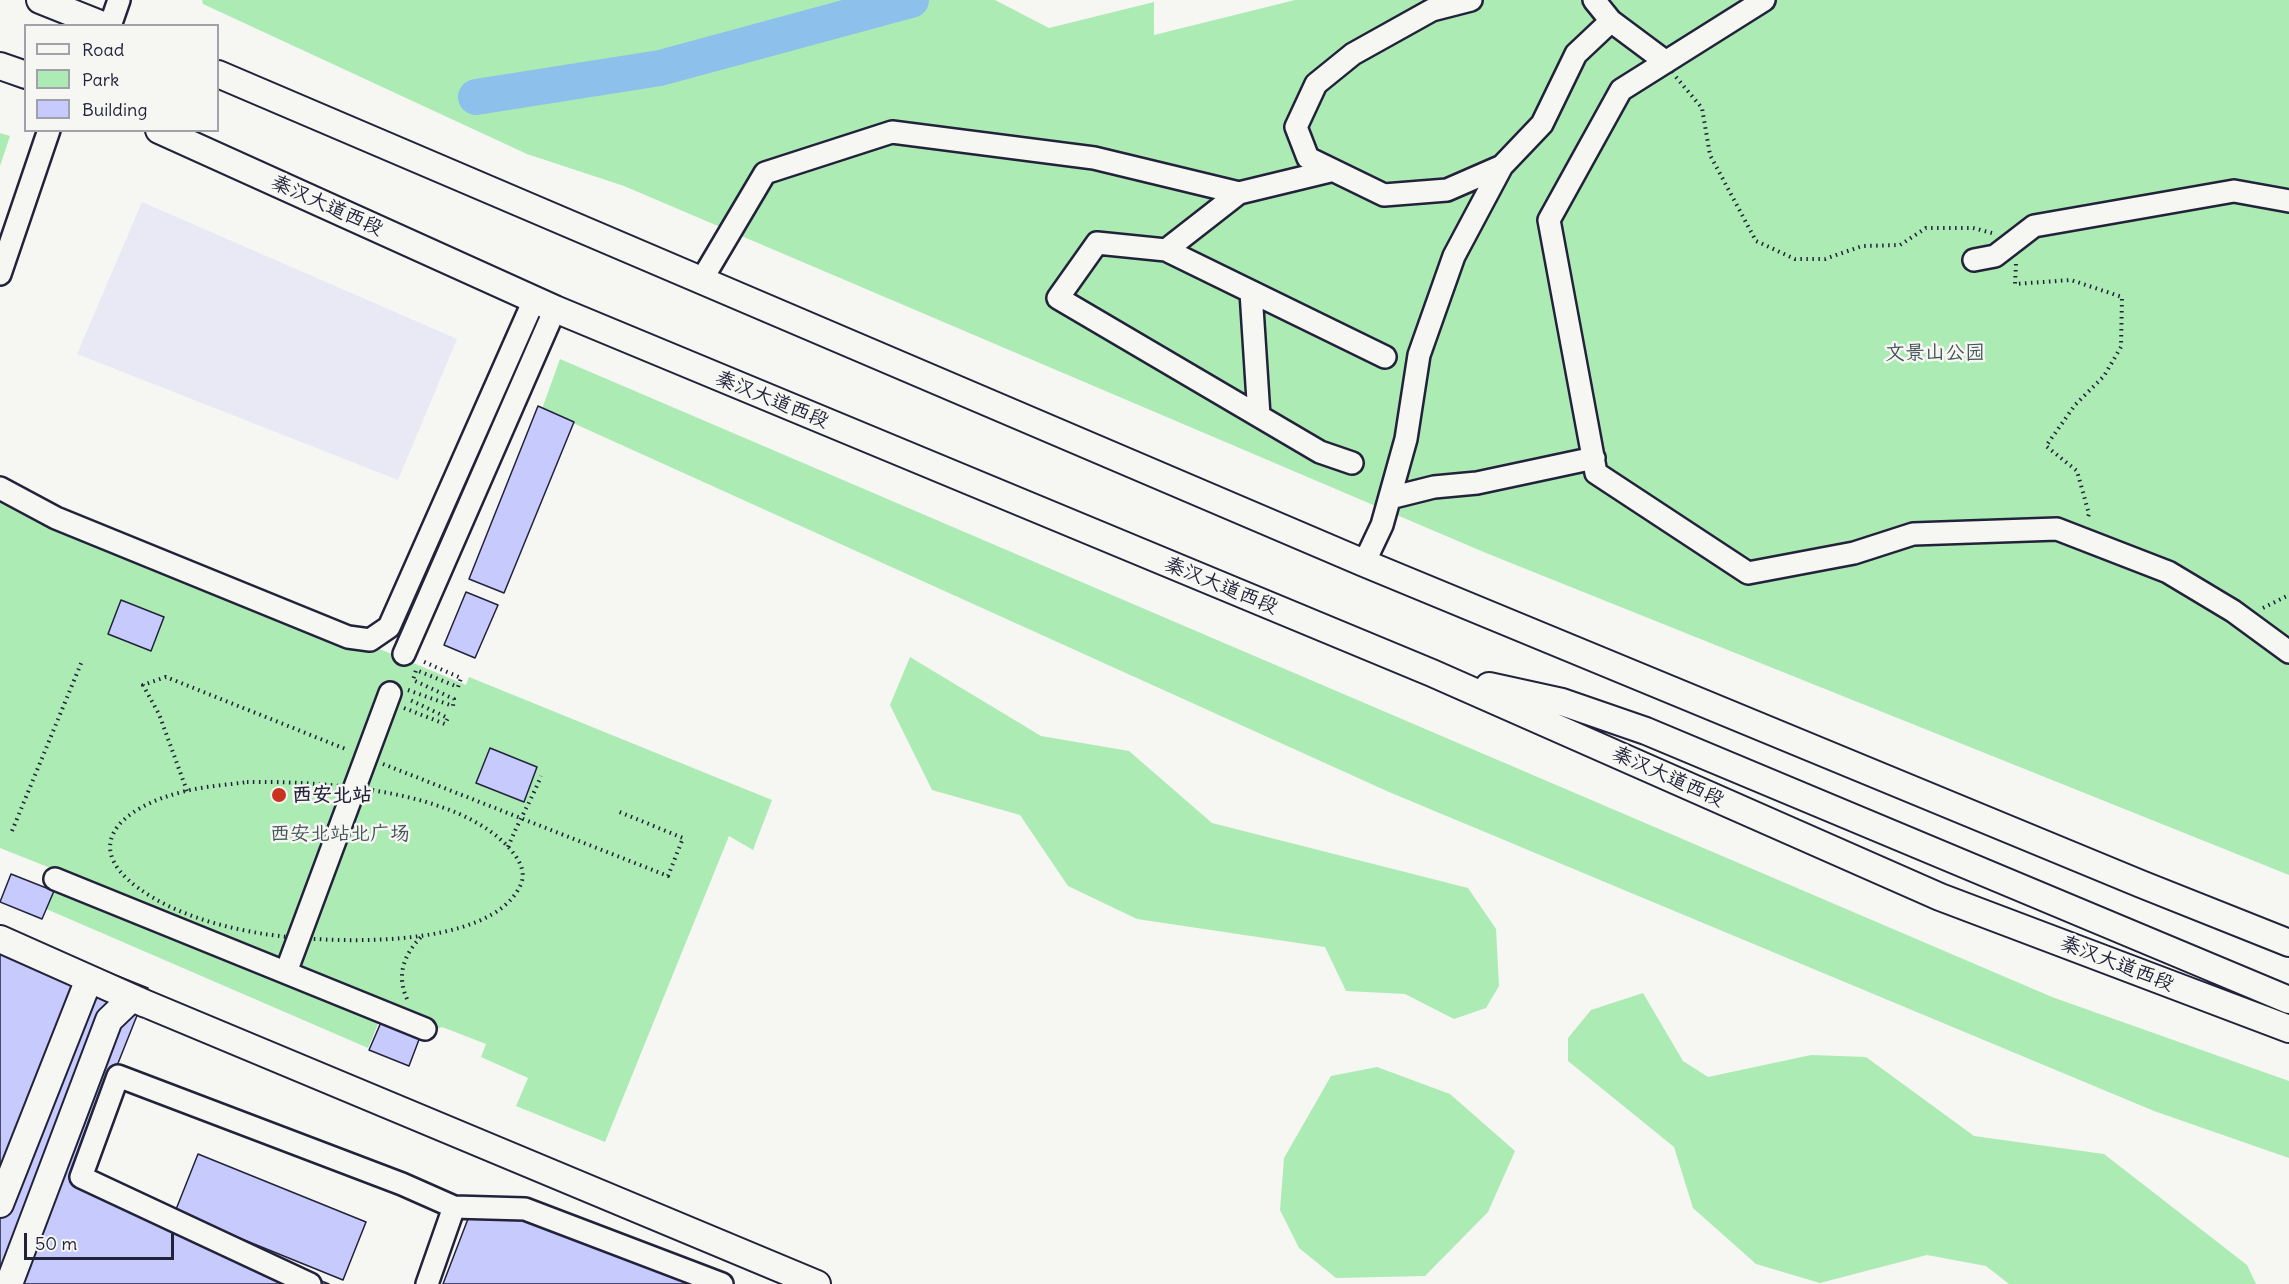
<!DOCTYPE html>
<html>
<head>
<meta charset="utf-8">
<style>
  body { margin:0 }
  #map { position:relative; width:2289px; height:1284px; overflow:hidden; background:#f6f6f2; font-family:Delius,sans-serif }
  canvas { display:block }
  .legend { position:absolute; left:24px; top:24px; width:195px; height:108px; box-sizing:border-box; background:#f6f6f2; border:2px solid #a1a1a9; margin:0; padding:8px 10px; list-style:none; font-size:18px; color:#22223b }
  .legend li { display:flex; align-items:center; gap:12px; height:30px }
  .legend b { width:30px; border:2px solid #a1a1a9 }
  .scale { position:absolute; left:24px; top:1233px; width:150px; height:27px; box-sizing:border-box; border:3px solid #22223b; border-top:0; padding-left:8px; font-size:18px; line-height:21px; white-space:nowrap; color:#22223b; -webkit-text-stroke:4px #f6f6f2; paint-order:stroke }
</style>
</head>
<body>
<div id="map">
<canvas width="2289" height="1284"></canvas>
<ul class="legend">
<li><b style="height:8px;background:#f6f6f2"></b>Road</li>
<li><b style="height:16px;background:#acecb4"></b>Park</li>
<li><b style="height:16px;background:#c6cafd"></b>Building</li>
</ul>
<div class="scale">50 m</div>
</div>
<script>
const ctx = document.querySelector('canvas').getContext('2d');
ctx.lineJoin = 'round';
function fillPath(path, color) {
  ctx.fillStyle = color;
  ctx.fill(path, 'evenodd');
}
function trace(path, color, width, dash) {
  ctx.strokeStyle = color;
  ctx.lineWidth = width;
  ctx.lineCap = dash ? 'butt' : 'round';
  ctx.setLineDash(dash || []);
  ctx.stroke(path);
}
function drawText(font, color, halo, rows, align = 'center') {
  ctx.font = font + ' Delius,"LXGW WenKai TC",sans-serif';
  ctx.lineWidth = 5;
  ctx.setLineDash([]);
  ctx.textBaseline = 'middle';
  ctx.strokeStyle = halo;
  ctx.fillStyle = color;
  for (const [text, x, y, turn = 0] of rows) {
    ctx.save();
    ctx.translate(x, y);
    ctx.rotate((+turn || 0) * Math.PI / 180);
    ctx.textAlign = isNaN(turn) ? turn : align;
    if (halo) ctx.strokeText(text, 0, 0);
    ctx.fillText(text, 0, 0);
    ctx.restore();
  }
}
fillPath(new Path2D(`
  M142 202 457 339 398 480 77 354Z`), '#e8e9f5');
fillPath(new Path2D(`
  M202 0H995L1049 28 1154 2V35L1295 0H2289V875L1486 553 624 186 527 154 203 4Z
  M0 133 10 136 0 166Z
  M560 359 2052 997 2289 1081V1158L2154 1111 1389 792 542 409Z
  M0 491 466 685 469 677 772 800 753 850 729 836 605 1142 516 1106 528 1078 481 1057 486 1044 442 1027 420 1035 381 1017 368 1048 44 908 58 871 0 848Z
  M910 657 1041 736 1129 751 1212 823 1468 888 1496 929 1499 986 1486 1008 1454 1019 1405 994 1346 991 1325 947 1137 919 1068 886 1020 815 932 790 890 705Z
  M1643 993 1683 1061 1708 1077 1811 1055 1866 1057 1974 1136 2104 1154 2247 1265 2256 1284H2009L1986 1266 1927 1255 1820 1283 1756 1264 1693 1208 1674 1147 1568 1061V1038L1591 1010Z
  M1377 1067 1450 1094 1515 1151 1488 1212 1425 1276 1336 1278 1299 1248 1280 1210 1284 1158 1331 1076Z`), '#acecb4');
trace(new Path2D(`
  M476 97 660 68 911 0`), '#8dc0ea', 36);
const building = new Path2D(`
  M538 406 574 422 504 593 469 579Z
  M466 592 498 605 475 658 444 645Z
  M121 600 164 617 151 651 108 634Z
  M490 748 537 767 524 802 476 783Z
  M11 874 54 891 42 919 0 902Z
  M0 929 148 988 71 1181 329 1284H0Z
  M382 1020 420 1037 409 1066 369 1050Z
  M198 1154 366 1222 343 1280 175 1212Z
  M476 1198 689 1284H443Z`);
fillPath(building, '#c6cafd');
trace(building, '#22223b', 1.5);
const minor = new Path2D(`
  M1471 0 1432 10 1353 54 1316 84 1296 127 1308 158 1384 195 1447 190 1502 166 1542 124 1576 54 1611 21
  M1594 0 1611 21 1666 62
  M1764 0 1621 90 1549 220 1596 473 1748 573 1854 553 1913 534 2057 529 2168 572 2233 611 2289 652
  M110 26 119 0
  M1239 193 1166 250 1097 243 1058 298 1320 452 1352 463
  M1166 250 1385 357
  M1974 260 1995 256 2034 226 2234 191 2289 201
  M0 274 49 130
  M701 281 765 173 892 132 1094 158 1239 193 1330 171
  M1251 292 1259 416
  M0 488 56 518 348 637 370 640 389 627 534 300
  M1390 498 1434 487 1477 483 1594 458
  M1364 563 1382 525 1406 439 1419 355 1454 256 1502 166
  M404 654 555 309
  M55 879 425 1029
  M286 972 390 693
  M310 1284 81 1177 118 1076 402 1184 454 1207 525 1209 722 1284
  M427 1284 454 1207`);
const major = new Path2D(`
  M40 0 105 26
  M0 66 26 75
  M218 74 1364 563 2141 884 2289 943
  M159 130 555 309 1432 673 1940 897 2289 1029
  M1489 686 1562 702 1646 731 2289 1000
  M0 939 146 1004
  M0 1204 89 979
  M9 1284 109 1020 132 998 817 1284`);
trace(minor, '#22223b', 26);
trace(major, '#22223b', 30);
trace(new Path2D(`
  M1676 77 1702 108 1710 155 1756 241 1795 259H1825L1862 246 1900 245 1926 228H1973L1992 233
  M2016 264 2015 284 2071 280 2122 297 2121 347 2104 376 2075 405 2046 446 2077 471 2089 514 2087 520
  M2263 608 2289 595
  M408 690 453 706 454 699 413 680 416 670 458 687 461 678 422 661
  M404 708 445 724 448 718 408 699
  M383 764 668 876 683 838 617 811
  M247 782C321 781 459 789 511 850 519 860 526 871 521 884 492 952 324 943 264 934 227 928 185 917 152 897 73 850 118 807 186 791 206 786 227 785 247 782Z
  M187 791 159 714 143 685 166 677 348 750
  M12 831 82 661
  M508 847C518 822 531 801 541 776
  M407 999C396 975 404 954 422 936`), '#22223b', 4, [1.5, 4.5]);
trace(minor, '#f6f6f2', 21);
trace(major, '#f6f6f2', 26);
for (const [x, y, r, color] of [
  [279,795,8,"#c8321e"]
]) {
  const dot = new Path2D();
  dot.arc(x, y, r, 0, 2 * Math.PI);
  ctx.fillStyle = color;
  ctx.fill(dot);
  trace(dot, '#f6f6f2', 2);
}
drawText('20px', '#22223b', '#f6f6f2', [
  ["秦汉大道西段",327,206,24],
  ["秦汉大道西段",772,400,22],
  ["秦汉大道西段",1221,586,22],
  ["秦汉大道西段",1668,777,24],
  ["秦汉大道西段",2117,964,21]
]);
drawText('20px', '#445459', '#f6f6f2', [
  ["文景山公园",1935,353],
  ["西安北站北广场",340,834]
]);
drawText('bold 20px', '#22223b', '#f6f6f2', [
  ["西安北站",292,795]
], 'left');
</script>
</body>
</html>
